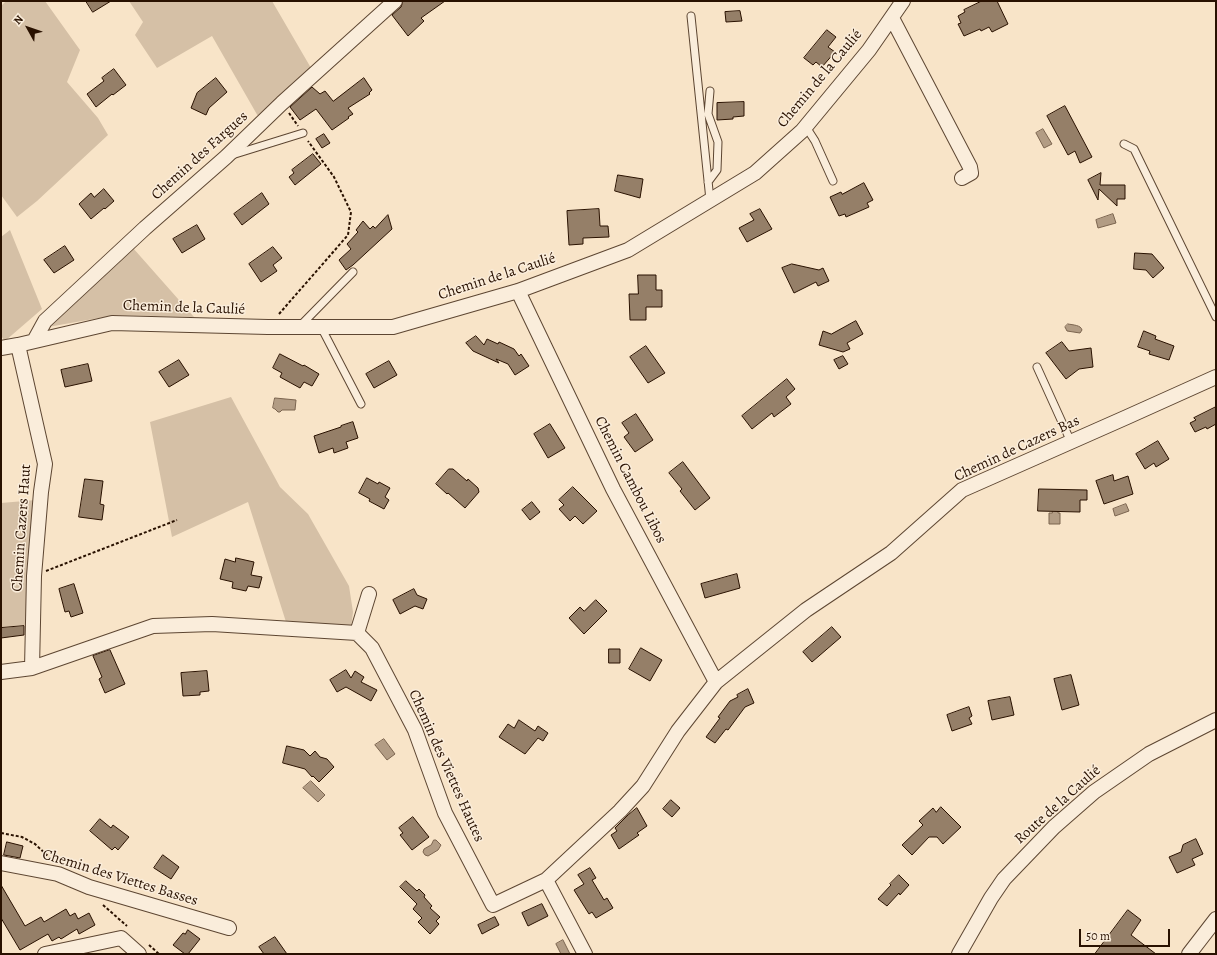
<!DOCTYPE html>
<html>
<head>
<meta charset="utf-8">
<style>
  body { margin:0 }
  #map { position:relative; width:1217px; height:955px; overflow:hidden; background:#f8e4c8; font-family:Alegreya,serif }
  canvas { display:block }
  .frame { position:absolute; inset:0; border:2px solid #291100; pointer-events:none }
  .north { position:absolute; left:8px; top:8px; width:40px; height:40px; -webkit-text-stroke:3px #faeddb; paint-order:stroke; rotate:310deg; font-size:11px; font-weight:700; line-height:16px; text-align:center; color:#291100 }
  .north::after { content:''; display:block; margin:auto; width:14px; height:18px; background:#291100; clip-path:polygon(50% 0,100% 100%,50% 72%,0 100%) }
  .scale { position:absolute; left:1079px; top:929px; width:91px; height:18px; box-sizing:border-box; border:2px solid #291100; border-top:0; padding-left:5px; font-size:12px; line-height:14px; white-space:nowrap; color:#291100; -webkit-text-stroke:3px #faeddb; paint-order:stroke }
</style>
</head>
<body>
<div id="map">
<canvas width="1217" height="955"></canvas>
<div class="frame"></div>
<div class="north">N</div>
<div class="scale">50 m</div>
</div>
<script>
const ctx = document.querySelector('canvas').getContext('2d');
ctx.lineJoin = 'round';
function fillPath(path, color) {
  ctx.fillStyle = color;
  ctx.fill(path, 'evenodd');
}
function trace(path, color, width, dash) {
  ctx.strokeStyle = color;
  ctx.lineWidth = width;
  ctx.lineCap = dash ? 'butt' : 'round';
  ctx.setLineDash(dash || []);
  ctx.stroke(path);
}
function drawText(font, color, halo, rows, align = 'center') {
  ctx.font = font + ' Alegreya,serif';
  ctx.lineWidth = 3;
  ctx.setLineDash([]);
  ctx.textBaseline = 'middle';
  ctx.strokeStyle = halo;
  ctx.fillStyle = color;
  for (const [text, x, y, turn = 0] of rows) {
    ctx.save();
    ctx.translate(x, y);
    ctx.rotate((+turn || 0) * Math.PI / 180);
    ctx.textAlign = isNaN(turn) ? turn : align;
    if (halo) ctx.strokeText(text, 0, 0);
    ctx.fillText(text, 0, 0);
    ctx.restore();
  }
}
fillPath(new Path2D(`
  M6 1H45L80 50 67 82 98 118 108 135 37 201 17 217 1 195V6Z
  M129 1H272L311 68 259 118 212 36 157 68 135 35 143 22Z
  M10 230 42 309 5 341 1 336V237Z
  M133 248 194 317 116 315 48 327Z
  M231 397 280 487 308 514 349 586 353 612 351 628 286 622 248 502 172 537 150 422Z
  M36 500 25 625 1 627V503Z`), '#d5c0a6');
const water = new Path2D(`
  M1043 129 1052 144 1044 148 1036 133Z
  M1113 214 1116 223 1098 228 1096 220Z
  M1068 324C1073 325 1081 325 1082 330L1080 333 1067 331 1065 327Z
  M275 398 296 400 295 410H282L280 412H278L275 409 273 408Z
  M1126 504 1129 511 1115 516 1113 509Z
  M1052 508H1058V513H1060V524H1049V513H1052Z
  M384 739 395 754 387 760 375 745Z
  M311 781 325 795 318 802 303 788Z
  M434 840H436L441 845 438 850 428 856 425 855 423 852 424 849 431 845Z
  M563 940 570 954H561L556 944Z`);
fillPath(water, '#b29c84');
trace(water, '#7b644f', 1);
const building = new Path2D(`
  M86 1H111L93 12Z
  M403 1H445L421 18 424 21 408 36 392 15 401 7Z
  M982 1H997L1008 24 992 32 989 27 981 31 980 29 964 36 958 24 961 23 958 16 965 12 964 10Z
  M740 11 742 21 726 22 725 12Z
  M827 30 836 37 828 47 835 52 822 67 816 62 813 65 804 58Z
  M114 69 126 85 113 95 112 94 96 107 87 94 104 81 102 78Z
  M216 78 227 92 209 108 206 115 191 108 197 93Z
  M364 78 372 90 369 93 370 94 348 108 353 114 348 117 349 118 332 130 316 109 300 120 290 107 312 87 320 94 325 91 333 101Z
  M744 102V116L733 117V119L717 120V103Z
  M1065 106 1092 157 1080 163 1075 151 1068 155 1047 116Z
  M324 134 330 143 322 148 316 139Z
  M313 154 321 164 295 185 289 177 294 173 292 170Z
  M1101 173 1100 185H1125V199H1117V206L1099 189 1098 200 1088 180Z
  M618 175 643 179 640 198 615 191Z
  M864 183 873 200 867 203 869 207 846 217 845 214 839 216 830 197 841 192 842 194Z
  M104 189 114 201 105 209 104 208 91 219 79 204 91 193 94 197Z
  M262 193 269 204 242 225 234 214Z
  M599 209 600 226H608L609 237 583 238V244L569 245 567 211Z
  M760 209 772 229 747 242 739 228 754 220 750 214Z
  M388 215 392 229 353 265 346 270 339 260 351 249 347 244 358 232 356 230 363 221 370 229 373 226 375 228Z
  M197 225 205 239 182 253 173 239Z
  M65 246 74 260 54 273 44 260Z
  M273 247 282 258 273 265 277 271 261 282 249 264Z
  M1135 253 1152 254 1164 268 1153 278 1146 270 1134 269Z
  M792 264 819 270 823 268 829 281 818 286 816 282 794 293 782 268Z
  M638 275H656V290H662V307H646V320H630L629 294H638Z
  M856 321 863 334 847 343 850 349 843 352 819 345 823 331 831 334Z
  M1144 331 1156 336 1155 339 1174 346 1169 360 1149 354 1150 351 1138 347Z
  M476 336 484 345 487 339 498 344 499 342 514 349 519 356 521 354 529 366 515 375 508 364 496 359 499 363 473 351 466 343Z
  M1062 342 1069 351 1091 348 1093 367 1079 369 1066 379 1046 353Z
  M646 346 665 373 648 383 630 357Z
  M280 354 303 366 304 365 319 374 312 386 304 382 300 388 280 377 282 373 273 368Z
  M843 356 848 364 839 369 834 360Z
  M179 360 189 375 169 387 159 372Z
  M389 361 397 375 374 388 366 374Z
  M88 364 92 381 65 387 61 370Z
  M787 379 795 389 786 397 791 404 774 417 772 413 752 429 742 416Z
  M1216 407V424L1207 429 1206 427 1195 432 1190 423 1196 420 1194 418Z
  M636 414 653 440 635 452 624 437 629 433 622 423Z
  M353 422 358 438 346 442 348 448 334 453 333 448 319 453 314 436 341 427V426Z
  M550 424 565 448 548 458 534 434Z
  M1158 441 1169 459 1156 467 1154 463 1145 469 1136 454Z
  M683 462 710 498 695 510 680 491 682 489 669 473Z
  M449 469H453L467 481 468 479 478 488 479 492 465 508 448 493 447 494 436 484Z
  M1113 475 1114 481 1128 476 1133 494 1104 504 1096 481Z
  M367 478 378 484 379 482 390 488 385 497 389 500 384 509 369 501 370 499 359 493Z
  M85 479 103 481 100 504 104 505 102 520 79 517Z
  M573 487 597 511 583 524 575 516 570 521 559 509 564 505 559 500Z
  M1039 489 1087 490V500H1080V512L1038 511Z
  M532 502 540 512 530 520 522 510Z
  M236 558 254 562 251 575 262 577 259 588 248 586 246 591 232 588 233 582 220 579 225 559 235 562Z
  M737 574 740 588 705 598 701 584Z
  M74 584 83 613 71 617 69 611 65 612 59 589Z
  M414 589 417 595 427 599 423 609 415 606 400 614 393 600Z
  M596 600 607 611 584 634 569 618 580 607 584 611Z
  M24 626V635L1 638V628Z
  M832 627 841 637 812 662 803 652Z
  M641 648 662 660 650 681 629 669Z
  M609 649H620V663H609Z
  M110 650 125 684 105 693 99 679 102 677 93 656Z
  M346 670 351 678 355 671 364 677 361 682 377 690 371 701 346 687 337 692 330 680Z
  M207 671 209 691 200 692V695L183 696 181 673Z
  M1071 675 1079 705 1062 710 1054 679Z
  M748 689 754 703 745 707 728 730 726 729 715 743 706 737 720 718 718 717 730 701 738 697 737 695Z
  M1010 697 1014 715 992 720 988 701Z
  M969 707 972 716 969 718 972 724 952 731 947 715Z
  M519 720 535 731 538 726 548 733 543 741 538 738 525 754 499 737 508 724 514 728Z
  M287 746 304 750 310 756 315 751 320 757 327 759 334 767 319 782 313 776 312 777 305 769 283 763Z
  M671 800 680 808 672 817 663 809Z
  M941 807 961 827 943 844 937 837H929L912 855 902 845 923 825 919 821 933 808 936 812Z
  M637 808 647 826 637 833 639 835 619 849 611 835 617 831 615 828 628 815Z
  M413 817 429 837 412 850 400 835 403 833 399 828Z
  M100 819 111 828 113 825 129 837 118 850 115 847 112 850 90 831Z
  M1196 839 1203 854 1192 859 1195 865 1177 873 1169 857 1181 852 1183 845Z
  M7 842 23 846 20 858 4 855Z
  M163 855 179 867 171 879 154 868Z
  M590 868 596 878 592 880 604 900 607 898 613 908 596 918 592 912 589 914 574 890 584 884 578 875Z
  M899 875 909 885 900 895 899 893 887 906 878 899 891 885 890 884Z
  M406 881 417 891 419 889 425 895 424 897 432 906 430 908 440 917 436 921 439 924 430 934 418 922 422 918 413 909 417 904 400 887Z
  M1 885 25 926 41 917 44 922 66 909 70 916 75 913 78 919 89 913 95 925 79 934 77 929 61 939 59 937 52 941 48 934 20 950 1 918Z
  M542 904 548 916 528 926 522 913Z
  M1128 910 1141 920 1131 935 1156 954H1095Z
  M495 917 499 925 482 934 478 925Z
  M188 930 200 939 188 954H185L173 945 183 933 185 934Z
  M275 937 287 954H264L259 947Z`);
fillPath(building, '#957f68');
trace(building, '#291100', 1);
const lane = new Path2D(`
  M691 16 710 200
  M806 127 815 141 833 181
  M1124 144 1134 149 1216 317
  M232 155 303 133
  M708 182 717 170 718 142 708 114 710 91
  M300 326 353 272
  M321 327 361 404
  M1037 367 1071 442`);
const street = new Path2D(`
  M892 18 970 167 971 173 962 178
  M518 291 613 489 716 682
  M34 341 45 321 145 228 226 157 282 103 395 1
  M18 345 45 464 41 492 34 576 32 668
  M1 348 18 345 112 323 268 327H393L518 291 628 250 755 173 802 131 869 50 903 1
  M357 633 369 594
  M1 672 32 668 153 626 212 624 357 633 372 648 415 730 445 813 493 905 546 880 620 811 643 786 678 731 716 682 806 610 891 553 962 490 1127 417 1216 377
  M1 863 58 874 89 887 229 928
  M546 880 585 954
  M45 954 121 938 139 954
  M959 954 991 898 1004 879 1054 827 1094 792 1149 754 1216 720
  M1189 954 1216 919`);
trace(lane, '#5d4632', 9);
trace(street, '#5d4632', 16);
trace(new Path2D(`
  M289 113 298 126
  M279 314 348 235 351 212 334 177 308 141
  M46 571 177 520
  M1 833 22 837 35 844 51 859
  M103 905 127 926
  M149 945 159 954`), '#291100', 2, [3, 2]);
trace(lane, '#faeddb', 7);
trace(street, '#faeddb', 14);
drawText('15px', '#291100', '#faeddb', [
  ["Chemin de la Caulié",820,79,-50],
  ["Chemin des Fargues",200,156,-42],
  ["Chemin de la Caulié",497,277,-18],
  ["Chemin de la Caulié",184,308,2],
  ["Chemin de Cazers Bas",1017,449,-25],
  ["Chemin Cambou Libos",630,480,63],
  ["Chemin Cazers Haut",22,528,-86],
  ["Chemin des Viettes Hautes",446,766,66],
  ["Route de la Caulié",1058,805,-42],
  ["Chemin des Viettes Basses",120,878,17]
]);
</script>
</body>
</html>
